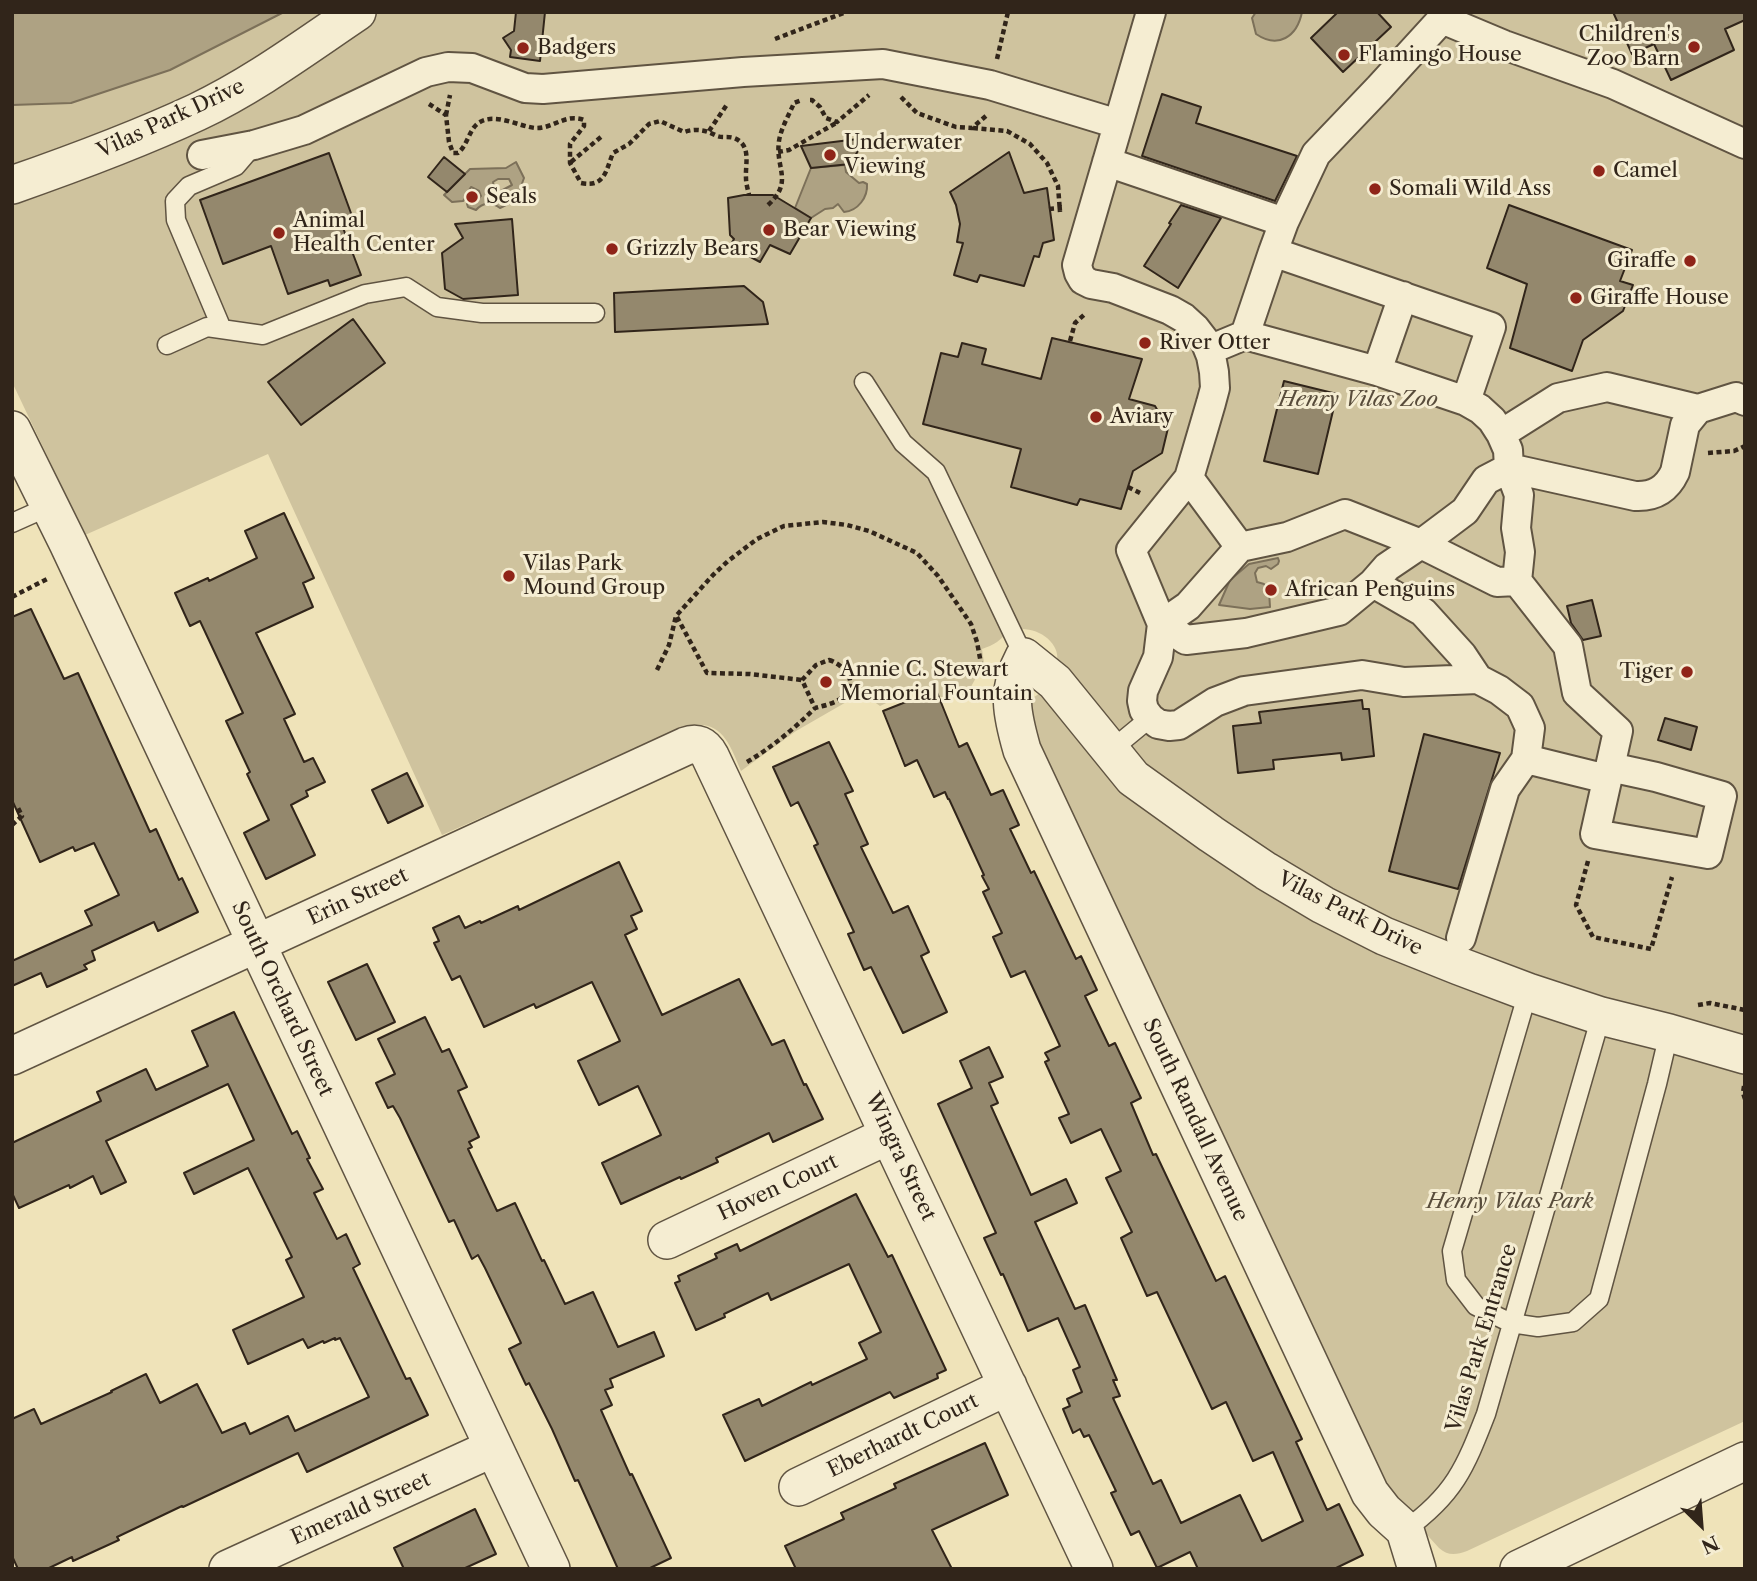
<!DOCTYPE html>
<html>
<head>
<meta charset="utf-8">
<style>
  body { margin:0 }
  #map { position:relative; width:1757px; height:1581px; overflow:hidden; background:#efe3b9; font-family:"Libre Caslon Text",serif }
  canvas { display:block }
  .frame { position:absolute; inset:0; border:14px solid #31251a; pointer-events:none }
  .north { position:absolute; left:1666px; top:1490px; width:70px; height:70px; -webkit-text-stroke:5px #f5edd2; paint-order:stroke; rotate:155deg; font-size:19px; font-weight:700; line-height:28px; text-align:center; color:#31251a }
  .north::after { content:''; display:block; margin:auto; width:24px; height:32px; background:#31251a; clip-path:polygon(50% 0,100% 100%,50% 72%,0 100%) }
</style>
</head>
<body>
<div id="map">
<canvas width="1757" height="1581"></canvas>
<div class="frame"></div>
<div class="north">N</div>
</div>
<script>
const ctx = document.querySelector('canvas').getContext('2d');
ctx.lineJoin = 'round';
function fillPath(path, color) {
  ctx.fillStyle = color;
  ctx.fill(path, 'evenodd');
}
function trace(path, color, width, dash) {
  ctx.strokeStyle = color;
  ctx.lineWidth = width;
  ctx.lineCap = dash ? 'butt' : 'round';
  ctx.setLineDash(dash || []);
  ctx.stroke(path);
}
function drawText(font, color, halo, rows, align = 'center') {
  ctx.font = font + ' "Libre Caslon Text",serif';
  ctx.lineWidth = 6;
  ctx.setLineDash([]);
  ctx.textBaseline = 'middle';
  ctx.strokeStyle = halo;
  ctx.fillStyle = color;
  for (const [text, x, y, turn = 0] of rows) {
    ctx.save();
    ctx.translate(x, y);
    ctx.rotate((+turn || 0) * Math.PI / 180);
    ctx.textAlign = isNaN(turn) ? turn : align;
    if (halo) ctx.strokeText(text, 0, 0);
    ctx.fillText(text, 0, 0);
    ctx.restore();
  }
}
fillPath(new Path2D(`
  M284 12H1745V1421L1467 1551C1456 1555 1448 1556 1439 1548L1389 1493 1036 742C1032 726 1020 699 1042 693 1046 685 1055 671 1057 662 1061 641 1034 625 1015 630 1007 633 1003 637 997 642 993 645 987 647 982 649L984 663 967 694C947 700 944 701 927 688L914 694 901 696 880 706 862 693 796 731 741 771C730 745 722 719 688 726L442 835 268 454 85 535 12 382V105L71 103 170 70Z`), '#cfc39e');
const water = new Path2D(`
  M12 12H284L170 70 71 103 12 105Z
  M1256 12H1302C1297 37 1278 49 1256 34L1252 18Z
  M516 162 524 178 516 200 500 208C492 202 483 202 476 210L468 207 467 204 474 197 479 198 481 196 479 191 471 187 469 190 470 193 463 201 452 202 444 195 470 169 506 168ZM498 179H509L512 185 497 193 495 192 493 182Z
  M845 165 846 172 859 183 863 182 867 184C868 197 858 211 844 212L838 204 833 208 825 209 811 218 795 208 811 168Z
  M1278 558 1279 561 1278 564 1271 569 1266 566 1258 568 1255 573 1257 582 1264 584 1269 591 1270 607 1250 609 1219 605 1230 580 1249 564Z`);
fillPath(water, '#aea283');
trace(water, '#7c7059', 2);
const building = new Path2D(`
  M516 12H545L540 61 510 57 511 50 503 38 514 31Z
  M1338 12H1377L1391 27 1343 72 1311 38Z
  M1613 12H1745V20L1725 29 1734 50 1671 80 1654 44 1632 54Z
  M1162 94 1201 107 1196 123 1297 156 1275 201 1142 156Z
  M866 138 850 164 811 168 801 146Z
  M1009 152 1024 193 1047 188 1054 240 1043 243 1039 257 1034 256 1024 286 980 275 977 282 954 275 963 243 957 242 960 224 956 205 950 192Z
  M329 153 352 216 340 220 361 275 330 286 328 280 288 294 271 246 223 264 200 200Z
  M444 157 465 174 447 192 428 177Z
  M744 195H773L811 218 790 254 770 245 760 262 730 246 734 239 730 235 728 198Z
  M1181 205 1221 218 1178 288 1144 266 1171 224 1169 223Z
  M1509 205 1632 250 1620 281 1633 285 1623 311 1583 340 1572 371 1510 348 1527 284 1487 268Z
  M512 219 518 295 463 299 445 289 442 253 463 238 455 224Z
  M744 286 763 302 768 324 615 332 614 293Z
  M353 319 385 363 301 425 268 382Z
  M1052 338 1142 359 1129 399 1155 406 1168 428 1162 453 1133 471 1121 509 1080 499 1077 505 1011 487 1021 449 923 424 941 353 958 357 962 343 986 349 982 364 1041 379Z
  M1284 381 1337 394 1318 474 1264 461Z
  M284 513 314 578 303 583 313 607 256 633 295 714 284 719 304 762 313 758 325 782 306 791 308 796 291 805 315 855 266 879 244 833 269 820 247 774 250 772 226 721 243 713 200 621 190 626 175 593 208 578 209 581 257 558 245 531Z
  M1592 600 1601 636 1583 640 1571 623 1567 606Z
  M31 609 64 679 78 673 150 832 156 829 179 880 182 878 198 912 158 931 154 922 92 951 95 960 84 965 87 969 47 987 41 973 12 986V961L92 925 85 911 119 895 94 843 75 851 73 847 40 862 12 800V617Z
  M936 690 959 747 967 743 991 795 1003 790 1019 825 1010 829 1031 873 1034 871 1076 959 1081 956 1097 990 1085 996 1109 1046 1115 1043 1141 1098 1131 1103 1153 1155 1156 1154 1216 1281 1225 1276 1302 1439 1296 1442 1327 1510 1339 1504 1363 1555 1334 1569H1198L1190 1552 1157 1568 1139 1531 1131 1535 1111 1493 1116 1491 1089 1435 1084 1437 1080 1429 1073 1433 1063 1409 1070 1406 1067 1399 1082 1392 1073 1370 1080 1367 1058 1318 1028 1331 1003 1274 1001 1275 984 1238 996 1233 938 1104 972 1088 960 1061 989 1047 1003 1077 989 1083 998 1103 991 1106 1031 1195 1066 1179 1077 1203 1035 1222 1075 1309 1085 1305 1117 1380H1113L1120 1396 1113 1398 1153 1484 1161 1480 1181 1523 1240 1495 1262 1541 1303 1521 1273 1452 1253 1461 1226 1402 1212 1409 1157 1292 1147 1296 1121 1238 1132 1232 1106 1178 1121 1171 1101 1129 1071 1143 1059 1118 1069 1114 1045 1062 1049 1060 1045 1053 1060 1046 1025 971 1011 977 993 937 1002 933 983 892 989 889 982 876 984 875 949 799H948L945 792 934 797 917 760 905 766 883 711Z
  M1362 700 1363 709H1369L1374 756 1342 760 1341 753 1273 760 1274 769 1238 773 1233 726 1261 723 1259 712Z
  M1665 718 1697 727 1691 750 1658 740Z
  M1424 734 1500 753 1458 889 1389 871Z
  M829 742 853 791 845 794 868 844 861 847 893 913 908 906 929 952 921 956 947 1012 903 1033 871 967 864 970 848 934 854 932 814 846 818 844 798 802 791 806 773 767Z
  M407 773 423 806 388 823 372 790Z
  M619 862 642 911 631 916 637 929 625 935 662 1015 739 979 772 1045 784 1040 804 1085 806 1084 823 1119 773 1142 769 1133 716 1158 718 1162 681 1179 680 1177 621 1204 602 1163 661 1135 638 1086 599 1105 578 1061 620 1041 592 982 536 1008 534 1004 484 1027 460 976 452 980 434 943 439 941 433 928 459 916 465 928 480 921 481 923 518 906 519 910Z
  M367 964 395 1022 356 1040 328 982Z
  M234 1012 292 1134 297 1131 310 1158 307 1159 323 1189 314 1193 337 1239 346 1234 360 1264 353 1268 406 1379 410 1378 428 1415 307 1472 298 1453 183 1507 182 1506 117 1537 119 1540 73 1561 72 1557 47 1569H18L12 1556V1419L34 1409 41 1424 112 1392 111 1391 146 1374 160 1403 197 1384 222 1433 245 1423 250 1434 288 1416 295 1431 369 1397 340 1338 335 1340V1338L324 1343 323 1341 308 1348 303 1339 248 1364 233 1330 304 1297 286 1260 292 1257 248 1168 194 1194 184 1173 254 1140 228 1084 106 1141 126 1182 101 1194 93 1176 70 1188 69 1185 19 1208 12 1193V1143L101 1101 97 1092 146 1069 156 1090 208 1066 192 1031Z
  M425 1017 442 1052 449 1049 467 1087 458 1091 479 1137 469 1142 472 1147 468 1149 497 1211 515 1203 542 1261 544 1260 565 1304 593 1292 618 1347 654 1332 664 1356 610 1379 613 1387 605 1390 612 1405 601 1410 630 1475 632 1474 671 1558 648 1569H618L578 1480 575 1481 552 1429 529 1383 526 1385 509 1349 521 1343 485 1268 478 1255 472 1259 454 1220 449 1222 400 1118 393 1106 388 1108 376 1083 395 1074 378 1039Z
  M856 1194 888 1257 892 1255 946 1370 937 1374 938 1378 894 1398 890 1392 745 1461 723 1415 759 1399 762 1406 811 1382 812 1385 867 1359 859 1343 881 1332 849 1264 771 1300 768 1293 724 1314 725 1317 696 1330 675 1283 680 1281 678 1276 717 1258 715 1254 737 1244 740 1251Z
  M985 1443 1008 1495 932 1530 952 1569H796L785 1546 844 1519 841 1513 896 1488 894 1484Z
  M475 1509 496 1554 463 1569H404L394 1548Z`);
fillPath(building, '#94886d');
trace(building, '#31251a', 2);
const service = new Path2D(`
  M222 329 176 220 175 201 189 186 236 166 254 145
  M167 345 207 327 263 335 365 294 406 287 437 307 482 313H595
  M864 382 903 443 936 472 1024 657
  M12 523 50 506
  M1110 751 1150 718
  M1528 992 1452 1251 1456 1280 1476 1306 1511 1323 1538 1327 1573 1322 1599 1299 1657 1084 1669 1033
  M1405 1530C1454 1495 1465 1468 1486 1414L1601 1016`);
const pedestrian = new Path2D(`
  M1151 12 1077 265 1079 273 1083 280 1091 284 1113 288 1170 310 1184 318 1195 328 1205 341 1211 356 1214 372 1215 388 1211 403 1189 478 1131 550 1162 624 1158 657 1143 691 1142 701 1144 710 1150 718 1158 724 1169 726 1179 725 1215 702 1244 691 1362 675 1404 682 1478 679
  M202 155 254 145 304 130 426 72 448 67 472 68 525 88 543 89 743 72 883 64 990 85 1118 124
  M1107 162 1284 222 1273 252 1491 327 1466 401 1377 371 1403 296
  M1284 222 1316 154 1379 88 1442 19 1504 45 1613 84 1745 144
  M1245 335 1273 252
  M1209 350 1245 335 1377 371
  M1466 401 1480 409 1492 420 1501 434 1508 450 1509 468 1519 495 1516 528 1520 552 1517 581 1568 646 1577 693 1618 731 1610 767
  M1501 434 1558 398 1607 387 1698 409
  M1189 478 1240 547
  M1517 581 1497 582 1421 544 1345 514 1287 537 1240 547 1188 606 1162 624 1186 640 1246 633 1339 611 1373 583 1387 567 1421 544 1465 511 1486 480 1509 468 1635 496C1654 497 1667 489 1675 472L1685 425 1698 409 1736 397 1745 401
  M1373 583 1423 612 1462 655 1478 679 1499 690 1520 706 1530 728 1526 759 1607 779
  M1610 767 1656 777 1722 796 1708 854 1595 834Z
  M1461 938 1505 789 1526 759`);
const minor = new Path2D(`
  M12 185C75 163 137 140 197 112 254 85 305 47 357 12
  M12 430 68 543 551 1569
  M12 1056 686 746C697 742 704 745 710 756L1094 1569
  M667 1240 889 1135
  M798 1487 1008 1386
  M228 1569 493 1448
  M1417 1569 1405 1530 1384 1511 1370 1493 1022 750C1012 715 1006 690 1024 657L1055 682 1133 778 1211 834 1266 871 1323 905 1384 936 1459 966 1528 992 1601 1016 1669 1033 1745 1055
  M1519 1569 1745 1461`);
trace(service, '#605442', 21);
trace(pedestrian, '#605442', 32);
trace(minor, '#605442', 40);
trace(new Path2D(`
  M775 39 846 12
  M997 59 1008 12
  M901 97 917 113 956 127 972 128 987 115
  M810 100H812L820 107 826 118 837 122 869 95
  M429 104 446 115 449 142 453 153H458C468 145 469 128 480 122 496 113 518 126 535 128 553 129 565 113 584 120V126L570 144V163L581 183C605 188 606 170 613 153L629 144 649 124 660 121 684 132C696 128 706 130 717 136 723 138 728 136 734 138 752 145 745 164 746 178 746 184 748 190 749 195
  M446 115 450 95
  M973 128 1007 131 1030 144 1047 163 1058 186 1060 212
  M709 131 728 103
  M778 152 789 150 836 123
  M571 162 602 136
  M768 205C794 181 775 169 779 141 781 128 789 115 794 103L802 100
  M1049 209 1062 208
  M1070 341 1075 323 1086 313
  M1708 453 1734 451 1745 446
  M1128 487 1140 493
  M12 597 49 578
  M677 617 707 673 750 674 802 680
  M829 660C843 664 858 681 846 694 838 703 826 705 815 708L802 680 816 665Z
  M657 670 669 645 676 616 713 575 728 561 757 539 784 526 823 522 847 525 869 531 917 553 938 576 971 624 977 642 982 669
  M747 762C772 747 794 729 815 708
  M12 825 22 816 18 808
  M1588 861 1576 905 1593 937 1651 949 1672 877
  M1698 1005 1710 1003 1745 1010
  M1744 1086 1743 1093 1745 1099`), '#31251a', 4.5, [5, 3.5]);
trace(service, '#f5edd2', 18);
trace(pedestrian, '#f5edd2', 28);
trace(minor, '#f5edd2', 37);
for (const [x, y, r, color] of [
  [1694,47,7,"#8f2418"],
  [523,48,7,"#8f2418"],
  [1344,55,7,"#8f2418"],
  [830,155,7,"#8f2418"],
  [1599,171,7,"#8f2418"],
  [1375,189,7,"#8f2418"],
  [472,197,7,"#8f2418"],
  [769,230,7,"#8f2418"],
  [279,233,7,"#8f2418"],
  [612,249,7,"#8f2418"],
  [1690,261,7,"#8f2418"],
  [1576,298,7,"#8f2418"],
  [1145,343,7,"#8f2418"],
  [1096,417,7,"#8f2418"],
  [509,576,7,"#8f2418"],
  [1271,590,7,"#8f2418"],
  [1687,672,7,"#8f2418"],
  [826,682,7,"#8f2418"]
]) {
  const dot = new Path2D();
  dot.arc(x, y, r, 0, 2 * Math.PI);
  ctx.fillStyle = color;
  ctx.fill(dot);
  trace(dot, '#f5edd2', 2.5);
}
drawText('21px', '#31251a', '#f5edd2', [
  ["Children's",1680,35,"right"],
  ["Zoo Barn",1680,59,"right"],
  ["Badgers",537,48],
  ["Flamingo House",1358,55],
  ["Underwater",844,143],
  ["Viewing",844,167],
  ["Camel",1613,171],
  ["Somali Wild Ass",1389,189],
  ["Seals",486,197],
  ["Animal",293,221],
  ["Health Center",293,245],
  ["Bear Viewing",783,230],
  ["Grizzly Bears",626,249],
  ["Giraffe",1676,261,"right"],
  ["Giraffe House",1590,298],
  ["River Otter",1159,343],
  ["Aviary",1110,417],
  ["Vilas Park",523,564],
  ["Mound Group",523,588],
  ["African Penguins",1285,590],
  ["Annie C. Stewart",840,670],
  ["Memorial Fountain",840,694],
  ["Tiger",1673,672,"right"]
], 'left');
drawText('21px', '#31251a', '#f5edd2', [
  ["Vilas Park Drive",171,119,-25],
  ["Erin Street",358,897,-25],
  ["Vilas Park Drive",1350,914,27],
  ["South Orchard Street",282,999,65],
  ["South Randall Avenue",1195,1120,65],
  ["Wingra Street",900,1157,65],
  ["Hoven Court",778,1188,-25],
  ["Vilas Park Entrance",1482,1338,-73],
  ["Eberhardt Court",903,1436,-26],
  ["Emerald Street",361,1509,-24]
]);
drawText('italic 21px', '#584c3b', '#f5edd2', [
  ["Henry Vilas Zoo",1358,400],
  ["Henry Vilas Park",1510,1202]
]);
</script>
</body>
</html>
